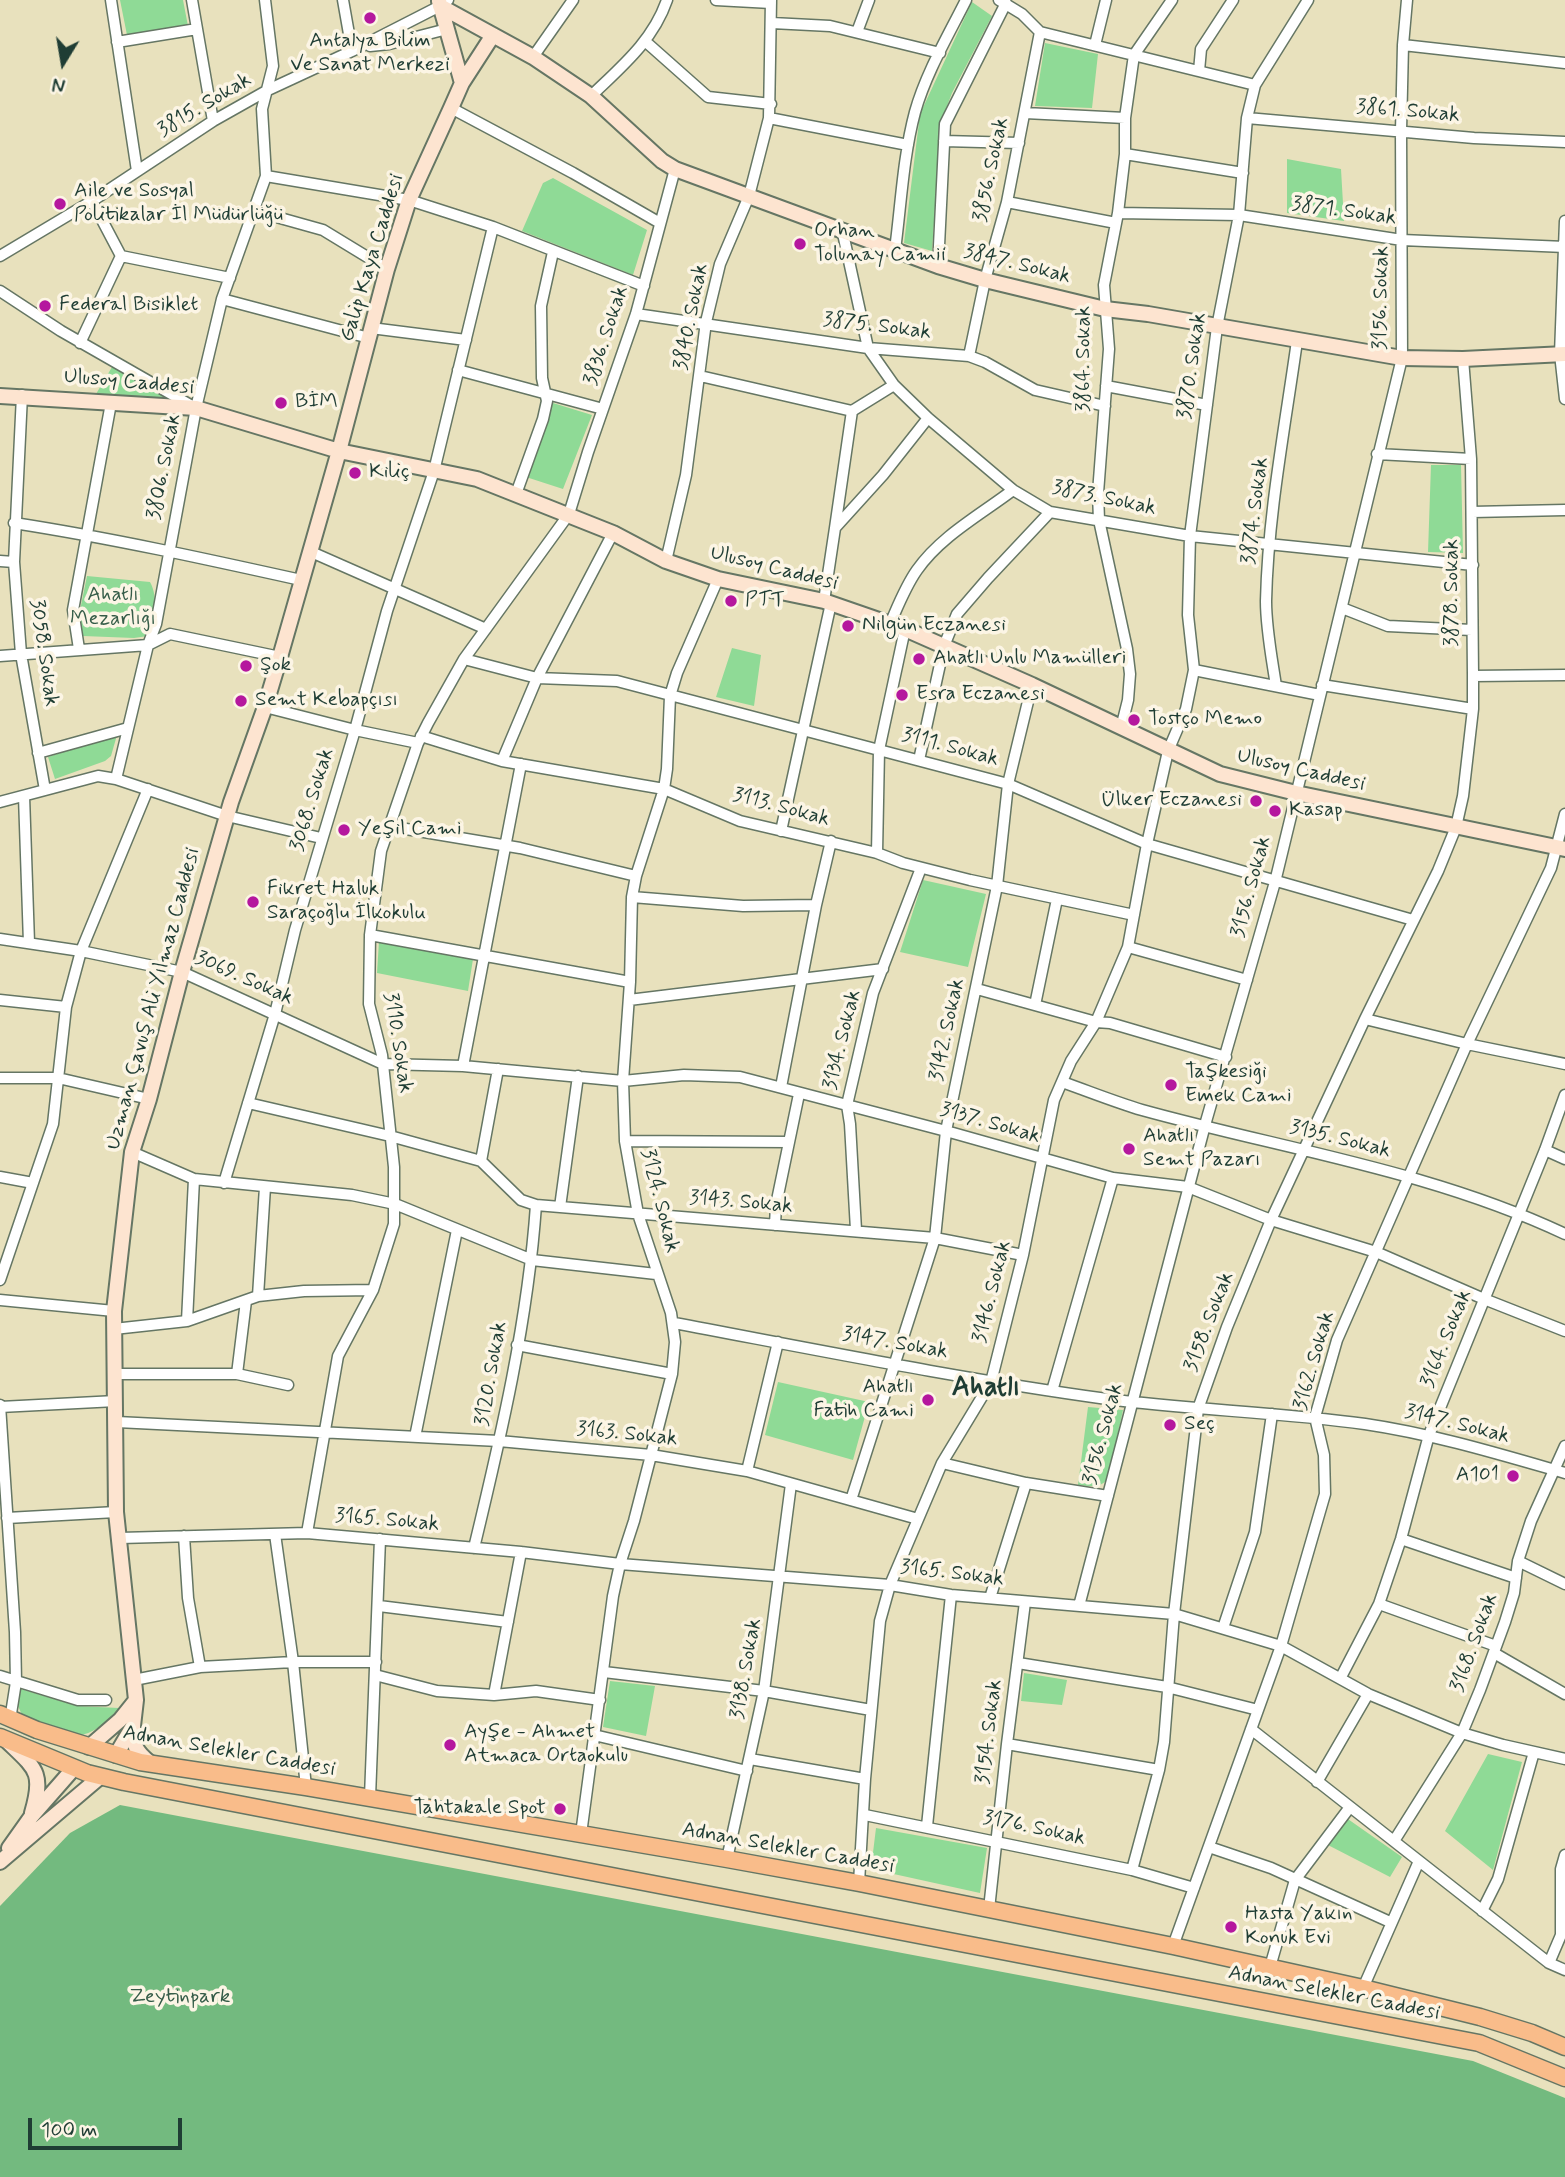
<!DOCTYPE html>
<html>
<head>
<meta charset="utf-8">
<style>
  body { margin:0 }
  #map { position:relative; width:1565px; height:2177px; overflow:hidden; background:#e8e1bd; font-family:Mynerve,sans-serif }
  canvas { display:block }
  .north { position:absolute; left:28px; top:28px; width:70px; height:70px; -webkit-text-stroke:5px #fcf5e5; paint-order:stroke; rotate:191deg; font-size:19px; font-weight:700; line-height:28px; text-align:center; color:#1f3d34 }
  .north::after { content:''; display:block; margin:auto; width:24px; height:32px; background:#1f3d34; clip-path:polygon(50% 0,100% 100%,50% 72%,0 100%) }
  .scale { position:absolute; left:28px; top:2118px; width:154px; height:32px; box-sizing:border-box; border:4px solid #1f3d34; border-top:0; padding-left:9px; font-size:21px; line-height:24px; white-space:nowrap; color:#1f3d34; -webkit-text-stroke:5px #fcf5e5; paint-order:stroke }
</style>
</head>
<body>
<div id="map">
<canvas width="1565" height="2177"></canvas>
<div class="north">N</div>
<div class="scale">100 m</div>
</div>
<script>
const ctx = document.querySelector('canvas').getContext('2d');
ctx.lineJoin = 'round';
function fillPath(path, color) {
  ctx.fillStyle = color;
  ctx.fill(path, 'evenodd');
}
function trace(path, color, width, dash) {
  ctx.strokeStyle = color;
  ctx.lineWidth = width;
  ctx.lineCap = dash ? 'butt' : 'round';
  ctx.setLineDash(dash || []);
  ctx.stroke(path);
}
function drawText(font, color, halo, rows, align = 'center') {
  ctx.font = font + ' Mynerve,sans-serif';
  ctx.lineWidth = 7;
  ctx.setLineDash([]);
  ctx.textBaseline = 'middle';
  ctx.strokeStyle = halo;
  ctx.fillStyle = color;
  for (const [text, x, y, turn = 0] of rows) {
    ctx.save();
    ctx.translate(x, y);
    ctx.rotate((+turn || 0) * Math.PI / 180);
    ctx.textAlign = isNaN(turn) ? turn : align;
    if (halo) ctx.strokeText(text, 0, 0);
    ctx.fillText(text, 0, 0);
    ctx.restore();
  }
}
fillPath(new Path2D(`
  M120 0H183L188 26 127 35Z
  M972 2 992 16 952 93 941 122 932 251 904 243 920 114Z
  M1045 43 1098 54 1092 108 1035 106Z
  M1287 159 1341 169 1344 221 1287 213Z
  M553 178 647 230 633 275 522 231 543 183Z
  M112 367 173 399 171 402 96 394Z
  M553 403 592 415 563 489 526 477Z
  M1431 465H1461L1463 553 1428 552Z
  M87 576 150 582C159 598 154 619 148 636L134 638 83 636 79 615Z
  M732 648 761 655 754 706 716 697Z
  M117 735 111 756 105 761 55 779 48 757Z
  M923 880 986 894 968 967 900 952Z
  M379 941 473 959 468 991 377 973Z
  M778 1382 869 1402 853 1460 765 1435Z
  M1088 1407 1123 1410 1109 1476C1103 1489 1091 1486 1078 1485Z
  M1024 1673 1067 1680 1062 1705 1021 1701Z
  M610 1681 655 1686 646 1736 603 1727Z
  M21 1689 77 1706 119 1708C83 1750 66 1736 22 1715L18 1706Z
  M1488 1754 1522 1762 1493 1870 1445 1831Z
  M1345 1817 1402 1857 1390 1877 1326 1844Z
  M876 1828 987 1848 980 1893 871 1869Z`), '#8fda96');
fillPath(new Path2D(`
  M120 1805 1473 2061 1565 2098V2177H0V1906L70 1833Z`), '#73ba7f');
const street = new Path2D(`
  M111 0 137 171
  M192 0 213 121
  M343 0 352 51
  M716 0 771 3
  M999 0 1022 14 1040 32 1255 85
  M772 23 830 26 940 53
  M857 32 869 0
  M117 42 197 29
  M646 42 708 97 771 104
  M1095 45 1106 0
  M1403 45 1565 63
  M370 46 389 44 447 29
  M533 57 573 0
  M1199 71 1201 49 1233 0
  M591 96C621 67 653 41 667 0
  M451 108 573 173 660 223
  M1025 113 1125 118
  M769 118 908 145
  M1247 118 1474 138 1565 142
  M944 141 1019 143
  M1125 154 1243 173
  M266 176 409 200 493 227 644 286
  M92 201 121 256 230 278
  M1007 202 1116 223
  M255 211 323 230 387 269
  M1118 213 1239 215 1402 240 1565 247
  M1565 221 1560 354 1565 399
  M842 229 868 348 894 385 928 418 1013 490 1050 512 1190 536 1473 565
  M895 250C901 205 903 157 915 112 926 73 948 36 966 0
  M0 256 92 201 213 121 268 90 352 51 440 6 448 0
  M938 266 945 124 1006 3
  M0 291 61 331 192 406
  M222 299 369 338
  M636 314 868 348 969 356 985 362 1035 390 1105 406
  M371 328 466 340
  M80 343 121 256
  M969 356 985 280 1007 202 1040 32
  M458 370 603 409
  M700 376 852 411 894 385
  M1106 386 1207 405
  M22 395 14 562 21 654 45 790
  M1377 454 1471 459
  M516 494 543 419 547 401 542 378 541 306 553 252
  M1472 512 1565 510
  M14 523C111 538 206 559 301 580
  M835 528 852 411
  M309 551 486 629
  M0 561 14 562
  M666 561 686 475 706 322 720 264 749 196 769 118 771 0
  M824 601 835 528 883 475 928 418
  M1342 608 1388 626 1472 630
  M890 624C898 606 905 587 917 570 941 536 980 515 1013 490
  M79 649 73 610 111 403
  M0 656 148 645 170 634 280 657
  M464 659 537 678 617 681 1008 784 1147 844 1413 920
  M1194 670 1320 695
  M1473 676 1565 675
  M1322 685 1473 709
  M1276 686C1272 659 1266 629 1266 601 1268 514 1285 427 1297 341
  M265 707 355 730 418 743
  M1121 728 1128 700 1130 674 1127 649 1099 520 1098 493 1109 349 1104 285 1118 213 1125 154V118L1134 55 1172 0
  M421 736 502 761 664 789 740 821 877 853 903 863 970 880 1134 915
  M38 753 128 728
  M919 760 944 646 957 614 988 578 1050 512
  M502 761 537 678 613 533
  M116 779 148 645 156 624 196 408 222 299 266 176 262 109 273 66 265 0
  M24 796 29 943
  M0 802 98 776 116 779 227 816 321 838
  M388 826 520 848 636 876
  M781 831 831 603
  M877 853 879 750 905 629
  M632 897 743 906 816 905
  M370 935 630 982
  M0 939 81 951 182 972 383 1064 463 1066 623 1081 684 1075 740 1077 946 1131 1113 1178 1188 1187 1271 1220 1376 1252 1484 1299 1565 1331
  M1128 947 1247 980
  M977 989 1096 1022 1110 1023 1226 1057
  M0 1000 66 1007
  M629 1000 883 969
  M1035 1005 1057 899
  M1365 1019 1467 1044 1565 1064
  M463 1066 521 764
  M0 1078H58L149 1099
  M1062 1082C1088 1091 1115 1102 1142 1110 1283 1149 1432 1171 1565 1234
  M781 1087 816 905 831 841
  M248 1103 390 1136 481 1161 521 1200 536 1205 935 1238 1023 1255
  M625 1141 789 1142
  M1545 1150 1565 1159
  M132 1152 194 1179 352 1195 395 1204 532 1260 656 1274
  M481 1161 498 1069
  M0 1177 33 1183
  M224 1183 275 1014 295 930 355 730 387 611 434 471 493 227
  M560 1207 578 1076
  M775 1225 776 1205 799 1094
  M856 1230 850 1124 847 1105 873 993 921 868
  M0 1280 53 1124 66 1007 81 951 148 789
  M258 1296 265 1187
  M0 1300 114 1311
  M187 1321 194 1179
  M674 1323C818 1350 961 1379 1107 1399 1192 1410 1279 1412 1365 1424 1433 1434 1499 1454 1565 1473
  M114 1329 187 1321 258 1296 304 1291 373 1290
  M517 1345 672 1374
  M116 1374H237L288 1385
  M237 1374 246 1301
  M1052 1391 1113 1178
  M0 1405 15 1632 16 1682 10 1720
  M0 1407 116 1401
  M117 1422 499 1441 651 1455 747 1471 918 1519
  M415 1437 457 1230
  M942 1463 1026 1483 1108 1496
  M747 1471 778 1342
  M851 1500 935 1238 946 1131 997 886 1008 784 1032 685
  M7 1518 116 1512
  M307 1533 338 1356 373 1290 394 1224V1167L382 1055 369 1004 370 935 381 851 418 743 428 723 464 659 569 514 588 452 636 314 675 169
  M275 1534 293 1662 306 1787
  M184 1536 188 1598 200 1667
  M120 1538 307 1533 521 1552 620 1564 890 1585 951 1595 1174 1614 1281 1646 1368 1694 1462 1733 1503 1745 1565 1759
  M1401 1539 1516 1578
  M474 1548C501 1436 528 1321 536 1205
  M1518 1561 1565 1584
  M990 1598 1026 1483
  M1379 1604 1496 1646
  M379 1606 508 1622
  M1079 1606 1205 1125 1275 882 1402 358 1401 131 1403 45 1407 0
  M1223 1628 1255 1532 1272 1414
  M1494 1653 1565 1694
  M1018 1663 1167 1687 1258 1710
  M604 1672 764 1691 871 1710
  M375 1675 437 1691 494 1695 536 1691 600 1700
  M0 1676 78 1700H106
  M1341 1677 1379 1604 1401 1539 1429 1435 1545 1150 1565 1095
  M134 1680 200 1667 293 1662H376
  M494 1695 521 1552
  M1251 1729 1549 1963 1565 1970
  M594 1735 747 1771
  M1007 1744 1159 1770
  M750 1759 865 1779
  M1317 1782 1368 1694
  M370 1797 380 1539
  M865 1815 1132 1870 1194 1888
  M927 1826 951 1595
  M581 1834 613 1596 620 1564 634 1521 672 1374 675 1342 671 1313 638 1214 625 1141 623 1081 630 982 632 897 636 876 664 789 667 769 670 696 677 673 718 579
  M1394 1841 1462 1733 1480 1690 1505 1622 1514 1593 1518 1561 1531 1521 1565 1446
  M1209 1847 1271 1868 1390 1922
  M727 1859 764 1691 791 1484
  M1132 1870 1159 1770 1164 1742 1174 1614 1198 1409 1227 1327 1271 1220 1365 1019 1438 871 1456 827 1463 796 1473 709V676L1471 459 1463 359
  M859 1883 865 1779 880 1621 890 1585 942 1463 991 1382 1023 1255 1054 1100 1071 1061 1096 1022 1128 947 1147 844 1168 751 1186 709 1194 670 1188 615 1190 536 1217 327 1239 215 1247 118 1255 85 1308 0
  M989 1909 1007 1744 1025 1602
  M1482 1911 1498 1879 1534 1752
  M1173 1946 1281 1646 1325 1494 1324 1455 1315 1417 1337 1340 1467 1044 1551 868 1565 814
  M1549 1963 1561 1935V1869L1565 1855
  M1270 1967 1295 1880 1350 1807
  M1363 1988 1419 1861`);
const secondary = new Path2D(`
  M439 1 462 83
  M440 6 533 57 591 96 662 161 675 169 938 266 985 280 1105 309 1148 314 1402 358 1463 359 1565 354
  M0 396 196 408 339 451 477 479 613 533 666 561 718 579 824 601 905 629 1032 685 1220 774 1296 793 1565 849
  M136 1700 116 1512 114 1311 132 1152 149 1099 182 972 231 802 265 707 280 657 339 451 387 269 409 200 451 108 462 83 493 35
  M133 1726C134 1746 134 1750 150 1763
  M7 1741C36 1769 44 1772 32 1813
  M89 1747 120 1720 136 1700 133 1726 116 1755
  M9 1848 31 1817 74 1768
  M0 1862 100 1777`);
const primary = new Path2D(`
  M0 1714 37 1730 140 1762 306 1787 727 1859 859 1883 1173 1946 1363 1988 1480 2017 1532 2033 1565 2047
  M0 1737 87 1773 124 1782 1479 2043 1565 2078`);
trace(street, '#657664', 13);
trace(secondary, '#657664', 18);
trace(primary, '#657664', 19);
trace(street, '#fff', 10);
trace(secondary, '#fde4d0', 14);
trace(primary, '#f9bc8a', 16);
for (const [x, y, r, color] of [
  [370,18,7,"#b5179e"],
  [60,204,7,"#b5179e"],
  [800,244,7,"#b5179e"],
  [45,306,7,"#b5179e"],
  [281,403,7,"#b5179e"],
  [355,473,7,"#b5179e"],
  [731,601,7,"#b5179e"],
  [848,626,7,"#b5179e"],
  [919,659,7,"#b5179e"],
  [246,666,7,"#b5179e"],
  [902,695,7,"#b5179e"],
  [241,701,7,"#b5179e"],
  [1134,720,7,"#b5179e"],
  [1256,801,7,"#b5179e"],
  [1275,811,7,"#b5179e"],
  [344,830,7,"#b5179e"],
  [253,902,7,"#b5179e"],
  [1171,1085,7,"#b5179e"],
  [1129,1149,7,"#b5179e"],
  [928,1400,7,"#b5179e"],
  [1170,1425,7,"#b5179e"],
  [1513,1476,7,"#b5179e"],
  [450,1745,7,"#b5179e"],
  [560,1809,7,"#b5179e"],
  [1231,1927,7,"#b5179e"]
]) {
  const dot = new Path2D();
  dot.arc(x, y, r, 0, 2 * Math.PI);
  ctx.fillStyle = color;
  ctx.fill(dot);
  trace(dot, '#fcf5e5', 2.5);
}
drawText('21px', '#1f3d34', '#fcf5e5', [
  ["Antalya Bilim",370,42,"center"],
  ["Ve Sanat Merkezi",370,66,"center"],
  ["Aile ve Sosyal",74,192],
  ["Politikalar İl Müdürlüğü",74,216],
  ["Orhan",814,232],
  ["Tolunay Camii",814,256],
  ["Federal Bisiklet",59,306],
  ["BİM",295,403],
  ["Kiliç",369,473],
  ["PTT",745,601],
  ["Nilgün Eczanesi",862,626],
  ["Ahatlı Unlu Mamülleri",933,659],
  ["Şok",260,666],
  ["Esra Eczanesi",916,695],
  ["Semt Kebapçısı",255,701],
  ["Tostço Memo",1148,720],
  ["Ülker Eczanesi",1242,801,"right"],
  ["Kasap",1289,811],
  ["Yeşil Cami",358,830],
  ["Fikret Haluk",267,890],
  ["Saraçoğlu İlkokulu",267,914],
  ["Taşkesiği",1185,1073],
  ["Emek Cami",1185,1097],
  ["Ahatlı",1143,1137],
  ["Semt Pazarı",1143,1161],
  ["Ahatlı",914,1388,"right"],
  ["Fatih Cami",914,1412,"right"],
  ["Seç",1184,1425],
  ["A101",1499,1476,"right"],
  ["Ayşe - Ahmet",464,1733],
  ["Atmaca Ortaokulu",464,1757],
  ["Tahtakale Spot",546,1809,"right"],
  ["Hasta Yakın",1245,1915],
  ["Konuk Evi",1245,1939]
], 'left');
drawText('21px', '#1f3d34', '#fcf5e5', [
  ["3815. Sokak",205,106,-31],
  ["3861. Sokak",1408,112,5],
  ["3856. Sokak",992,170,-78],
  ["3871. Sokak",1344,212,8],
  ["Galip Kaya Caddesi",373,258,-73],
  ["3847. Sokak",1017,265,14],
  ["3156. Sokak",1382,298,-89],
  ["3840. Sokak",692,317,-79],
  ["3875. Sokak",877,327,7],
  ["3836. Sokak",607,336,-72],
  ["3864. Sokak",1085,359,-90],
  ["3870. Sokak",1193,366,-82],
  ["Ulusoy Caddesi",129,383,5],
  ["3806. Sokak",165,467,-79],
  ["3873. Sokak",1104,499,12],
  ["3874. Sokak",1256,511,-83],
  ["Ulusoy Caddesi",774,569,14],
  ["3878. Sokak",1453,593,-90],
  ["3058. Sokak",43,653,82],
  ["3111. Sokak",950,748,15],
  ["Ulusoy Caddesi",1301,771,13],
  ["3068. Sokak",313,800,-73],
  ["3113. Sokak",781,808,15],
  ["3156. Sokak",1252,887,-75],
  ["3069. Sokak",244,979,24],
  ["Uzman Çavuş Ali Yılmaz Caddesi",154,999,-75],
  ["3142. Sokak",948,1030,-78],
  ["3134. Sokak",843,1040,-76],
  ["3110. Sokak",397,1043,81],
  ["3137. Sokak",990,1124,16],
  ["3135. Sokak",1340,1140,14],
  ["3124. Sokak",659,1201,76],
  ["3143. Sokak",741,1203,5],
  ["3146. Sokak",993,1292,-76],
  ["3158. Sokak",1210,1322,-69],
  ["3164. Sokak",1447,1339,-68],
  ["3147. Sokak",895,1344,10],
  ["3162. Sokak",1315,1361,-74],
  ["3120. Sokak",492,1374,-80],
  ["3147. Sokak",1457,1425,14],
  ["3156. Sokak",1104,1434,-75],
  ["3163. Sokak",627,1435,6],
  ["3165. Sokak",387,1521,5],
  ["3165. Sokak",952,1574,7],
  ["3168. Sokak",1475,1643,-70],
  ["3138. Sokak",747,1669,-80],
  ["3154. Sokak",990,1732,-83],
  ["Adnan Selekler Caddesi",229,1752,10],
  ["3176. Sokak",1034,1829,12],
  ["Adnan Selekler Caddesi",788,1849,10],
  ["Adnan Selekler Caddesi",1334,1994,11]
]);
drawText('21px', '#355c48', '#fcf5e5', [
  ["Ahatlı",113,596],
  ["Mezarlığı",113,620],
  ["Zeytinpark",180,1998]
]);
drawText('bold 28px', '#1f3d34', '#fcf5e5', [
  ["Ahatlı",986,1389]
]);
</script>
</body>
</html>
